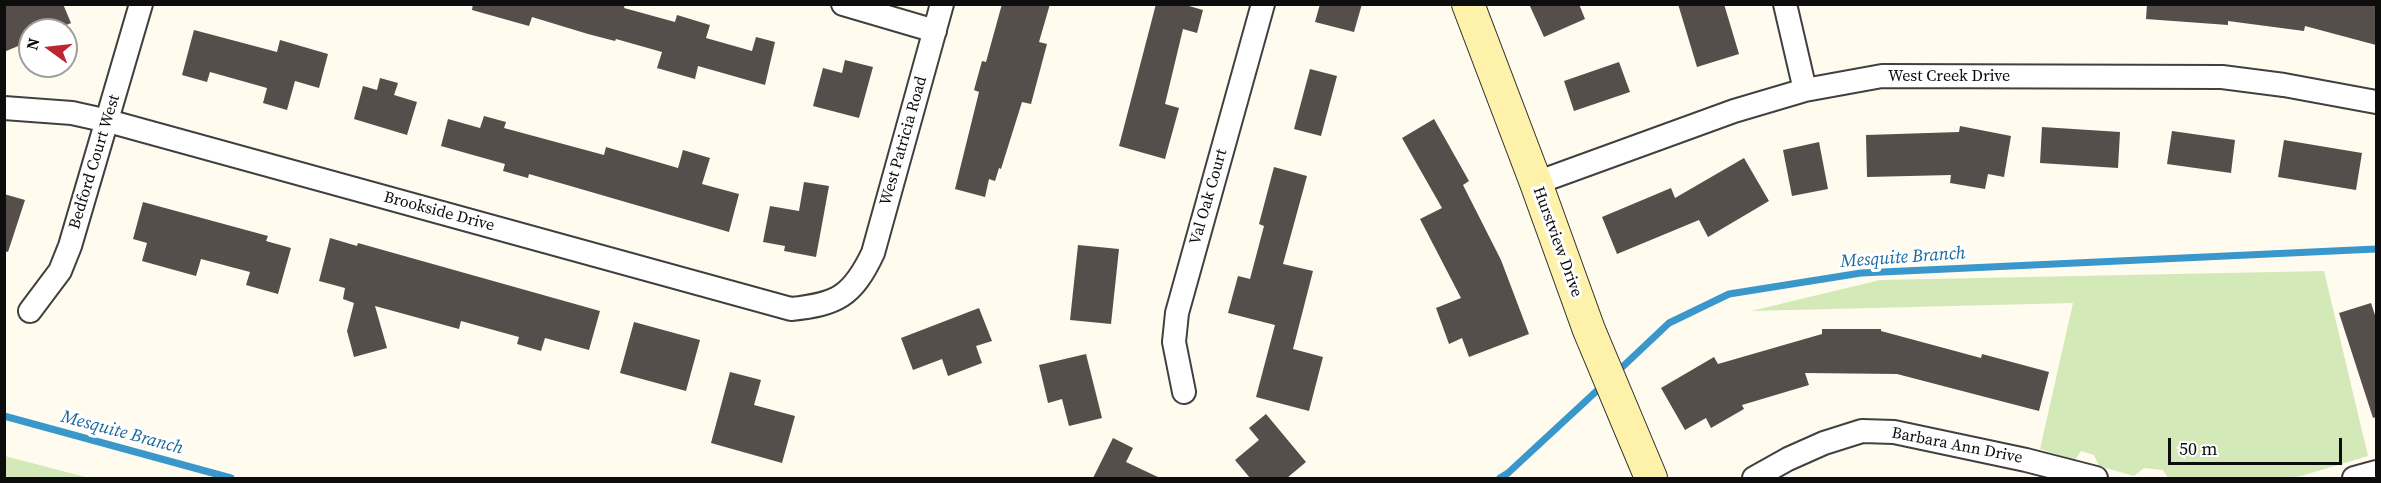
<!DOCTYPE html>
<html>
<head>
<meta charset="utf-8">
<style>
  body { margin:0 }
  #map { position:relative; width:2381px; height:483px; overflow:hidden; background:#fffbee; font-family:"Source Serif 4",serif }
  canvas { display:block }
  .frame { position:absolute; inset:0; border:6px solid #0d0d0d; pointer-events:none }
  .north { position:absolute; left:18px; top:18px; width:60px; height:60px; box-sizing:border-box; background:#fff; border:2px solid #9e9e9e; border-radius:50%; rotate:285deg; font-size:16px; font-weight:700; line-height:24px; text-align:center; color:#0d0d0d }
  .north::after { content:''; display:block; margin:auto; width:21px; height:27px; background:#bc2633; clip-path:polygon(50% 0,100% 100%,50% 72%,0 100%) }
  .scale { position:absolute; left:2168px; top:438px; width:174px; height:27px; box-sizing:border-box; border:3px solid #0d0d0d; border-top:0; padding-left:8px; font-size:18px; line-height:21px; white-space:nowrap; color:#0d0d0d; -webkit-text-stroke:4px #fff; paint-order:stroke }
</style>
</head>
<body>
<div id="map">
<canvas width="2381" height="483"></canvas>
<div class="frame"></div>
<div class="north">N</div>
<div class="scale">50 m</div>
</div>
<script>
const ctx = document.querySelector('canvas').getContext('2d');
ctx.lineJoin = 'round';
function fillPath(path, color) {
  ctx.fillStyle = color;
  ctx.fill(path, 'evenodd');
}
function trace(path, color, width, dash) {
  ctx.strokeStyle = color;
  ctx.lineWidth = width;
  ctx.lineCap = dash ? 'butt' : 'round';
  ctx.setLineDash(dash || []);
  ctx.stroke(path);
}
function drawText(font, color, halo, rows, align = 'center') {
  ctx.font = font + ' "Source Serif 4",serif';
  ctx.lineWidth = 6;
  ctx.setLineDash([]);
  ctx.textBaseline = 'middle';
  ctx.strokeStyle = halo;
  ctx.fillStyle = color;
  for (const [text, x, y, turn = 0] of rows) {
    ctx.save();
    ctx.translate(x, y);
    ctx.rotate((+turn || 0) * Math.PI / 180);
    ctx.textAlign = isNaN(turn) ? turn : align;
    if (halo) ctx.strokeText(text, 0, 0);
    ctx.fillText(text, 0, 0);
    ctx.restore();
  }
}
fillPath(new Path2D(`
  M2324 271 2368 456 2301 476 2283 478H2168L2163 470 2144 468 2134 476 2099 466 2094 455 2081 451 2075 460 2040 449 2073 303 1751 311 1880 280Z
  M5 456 89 478H5Z`), '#d3e9b8');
trace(new Path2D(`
  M1617 372 1669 323 1729 294 1861 273 2376 249
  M4 416 231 478
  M1500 478 1508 473 1602 386`), '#3a97cc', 7);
fillPath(new Path2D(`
  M4 4H63L71 23 55 30H30V41L4 52Z
  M473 4H625L624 8 675 22 677 15 710 25 706 38 752 51 756 37 775 42 765 85 698 66 695 79 657 68 662 52 616 39 615 41 588 34 532 17 529 26 472 10Z
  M1002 4H1050L1039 42 1047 44 1031 104 1022 102 1001 169 999 168 995 181 989 179 985 197 955 189 979 92 974 90 982 61 986 62Z
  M1156 4H1182L1203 10 1197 33 1183 29 1165 104 1179 108 1165 159 1119 146Z
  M1320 4H1362L1354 32 1315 22Z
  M1529 4H1579L1585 19 1544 37Z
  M1678 4H1724L1739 54 1697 67Z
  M2147 4H2376V45L2305 26 2304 31 2228 21V25L2146 19Z
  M194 30 277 52 280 40 328 54 319 88 295 81 287 110 263 103 267 88 210 72 207 82 182 75Z
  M845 60 873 67 859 118 813 106 823 68 842 73Z
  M1619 62 1630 92 1574 111 1564 81Z
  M1310 69 1337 76 1321 136 1294 129Z
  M380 78 398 83 394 95 417 102 407 135 354 119 363 86 377 90Z
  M484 116 506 122 504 128 604 155 606 147 678 168 683 150 710 158 702 184 739 194 729 232 529 174 528 178 503 171 505 164 441 146 448 119 480 128Z
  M1434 119 1469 181 1463 185 1501 260 1529 334 1469 357 1462 338 1449 344 1436 308 1461 298 1420 219 1442 208 1402 138Z
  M1960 126 2011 136 2004 177 1988 174 1985 189 1950 183 1951 175 1867 177 1866 135 1959 132Z
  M2042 127 2120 132 2118 168 2040 163Z
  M2172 131 2235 140 2231 173 2167 164Z
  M2284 140 2362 153 2356 190 2278 177Z
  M1819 142 1828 189 1792 196 1783 150Z
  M1744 158 1769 201 1708 237 1699 220 1617 254 1602 217 1671 188 1675 198Z
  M1274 167 1307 176 1283 264 1313 271 1293 349 1323 357 1309 411 1256 397 1275 325 1228 313 1238 276 1250 279 1264 226 1259 224Z
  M804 182 829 186 816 257 784 251 785 246 763 242 770 206 799 211Z
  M4 194 25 200 8 252 4 251Z
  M143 202 268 236 266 241 291 248 278 294 246 285 250 272 201 259 196 276 142 261 147 243 133 239Z
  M330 238 357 246 358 243 600 311 589 350 545 338 541 351 517 344 519 337 461 321 459 329 375 306 387 348 354 357 347 331 354 303 343 299 345 288 319 281Z
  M1078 245 1119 249 1111 324 1070 320Z
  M2371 303 2376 318V417L2373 418 2339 313Z
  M979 308 992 341 976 346 982 363 948 376 942 359 913 370 901 338Z
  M634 322 700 340 686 391 620 373Z
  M1822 329H1881V331L1981 358 1982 354 2049 372 2039 411 1897 374 1805 373 1809 385 1742 405 1744 409 1711 428 1706 418 1685 430 1661 388 1714 357 1718 364 1822 334Z
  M1086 354 1102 418 1069 426 1062 399 1048 403 1039 365Z
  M730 372 761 380 754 405 795 416 782 463 711 443Z
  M1266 414 1306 462 1287 478H1250L1235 460 1259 440 1249 428Z
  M1113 438 1133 448 1126 462 1160 478H1093Z`), '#564e4a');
const street = new Path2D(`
  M843 4 935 31
  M1785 4 1805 90
  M4 108 72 113 108 121 791 309C837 304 852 297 873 253L942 4
  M1536 183 1734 111 1805 90 1882 76 2222 77 2284 85 2376 102
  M30 311 60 271 70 246 141 4
  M1184 392 1174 342 1177 313 1263 4
  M1754 478 1788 459 1824 443 1862 431 1894 432 2026 460 2096 478
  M2354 478 2376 472`);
const secondary = new Path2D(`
  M1468 4 1536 183 1589 330 1651 478`);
trace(street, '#404040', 26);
trace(secondary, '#2f2f2f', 34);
trace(street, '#fff', 22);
trace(secondary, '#fef1a9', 32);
drawText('16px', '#0d0d0d', '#fff', [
  ["West Creek Drive",1949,77],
  ["West Patricia Road",904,141,-74],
  ["Bedford Court West",95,162,-73],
  ["Val Oak Court",1209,197,-74],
  ["Brookside Drive",439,212,15],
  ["Hurstview Drive",1557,242,70],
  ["Barbara Ann Drive",1957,446,11]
]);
drawText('italic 18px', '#18689e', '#fff', [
  ["Mesquite Branch",1903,258,-4],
  ["Mesquite Branch",122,433,15]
]);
</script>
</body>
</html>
